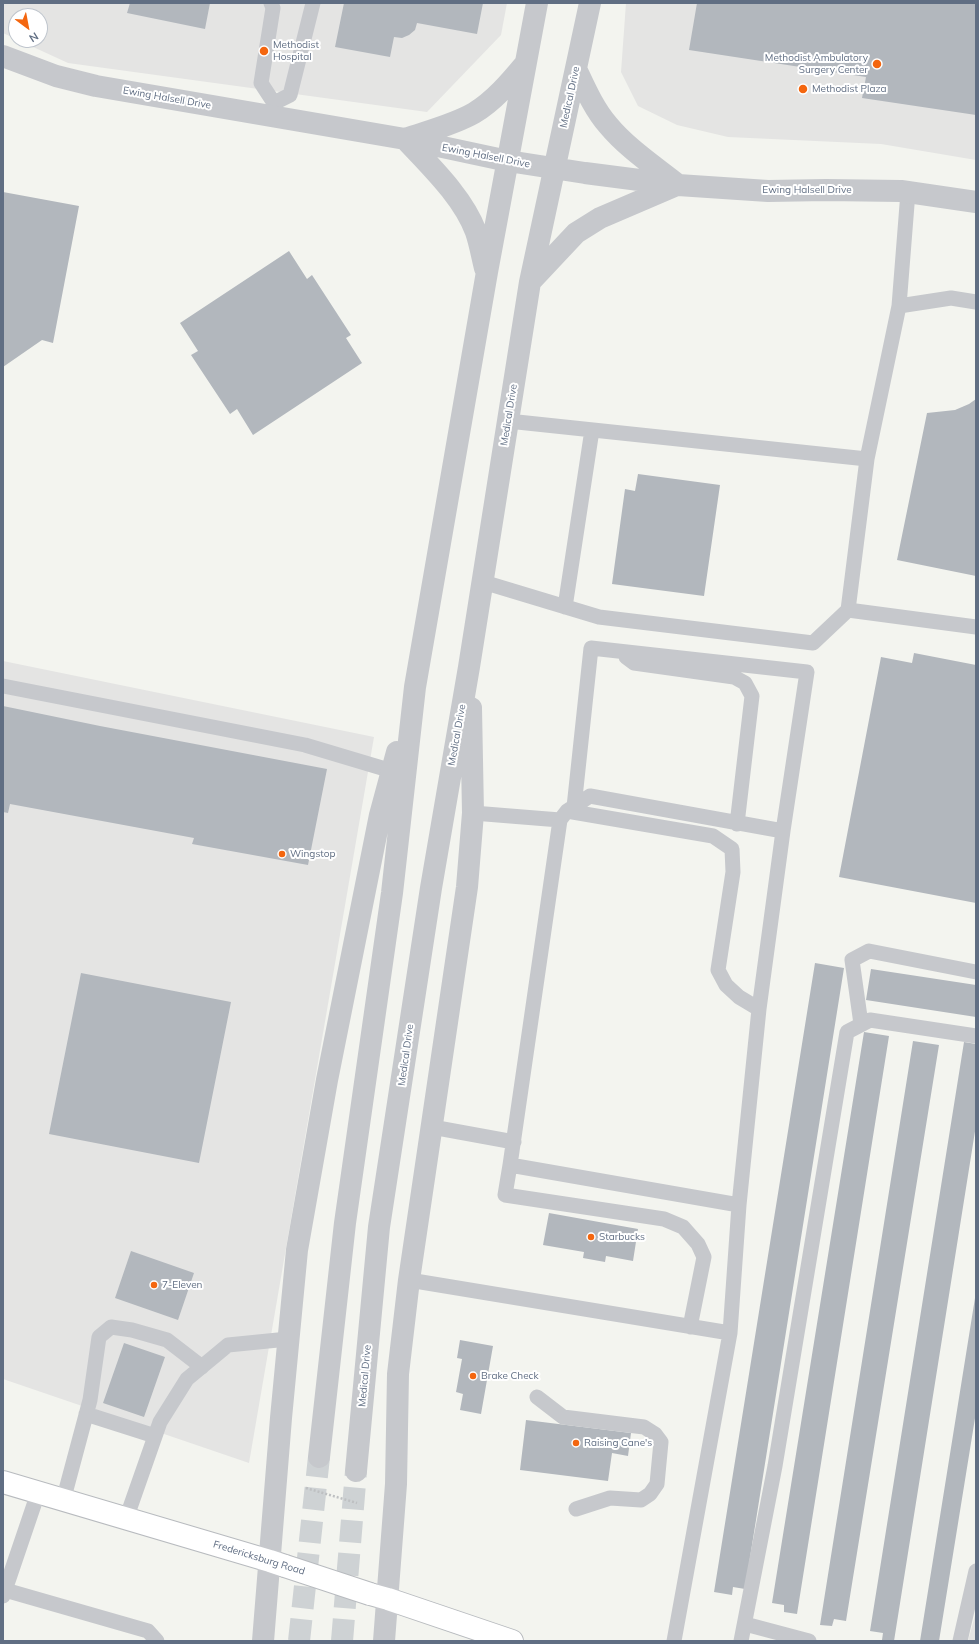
<!DOCTYPE html>
<html>
<head>
<meta charset="utf-8">
<style>
  body { margin:0 }
  #map { position:relative; width:979px; height:1644px; overflow:hidden; background:#f3f4ef; font-family:Mulish,sans-serif }
  canvas { display:block }
  .frame { position:absolute; inset:0; border:4px solid #606e83; pointer-events:none }
  .north { position:absolute; left:8px; top:8px; width:40px; height:40px; box-sizing:border-box; background:#fff; border:1px solid #bfc5cd; border-radius:50%; rotate:148deg; font-size:11px; font-weight:700; line-height:16px; text-align:center; color:#606e83 }
  .north::after { content:''; display:block; margin:auto; width:14px; height:18px; background:#f4660f; clip-path:polygon(50% 0,100% 100%,50% 72%,0 100%) }
</style>
</head>
<body>
<div id="map">
<canvas width="979" height="1644"></canvas>
<div class="frame"></div>
<div class="north">N</div>
</div>
<script>
const ctx = document.querySelector('canvas').getContext('2d');
ctx.lineJoin = 'round';
function fillPath(path, color) {
  ctx.fillStyle = color;
  ctx.fill(path, 'evenodd');
}
function trace(path, color, width, dash) {
  ctx.strokeStyle = color;
  ctx.lineWidth = width;
  ctx.lineCap = dash ? 'butt' : 'round';
  ctx.setLineDash(dash || []);
  ctx.stroke(path);
}
function drawText(font, color, halo, rows, align = 'center') {
  ctx.font = font + ' Mulish,sans-serif';
  ctx.lineWidth = 4;
  ctx.setLineDash([]);
  ctx.textBaseline = 'middle';
  ctx.strokeStyle = halo;
  ctx.fillStyle = color;
  for (const [text, x, y, turn = 0] of rows) {
    ctx.save();
    ctx.translate(x, y);
    ctx.rotate((+turn || 0) * Math.PI / 180);
    ctx.textAlign = isNaN(turn) ? turn : align;
    if (halo) ctx.strokeText(text, 0, 0);
    ctx.fillText(text, 0, 0);
    ctx.restore();
  }
}
fillPath(new Path2D(`
  M3 3H507L501 35 427 112 68 63 18 40H40V16H16V39L3 33Z
  M626 3H976V160L881 144 728 137 677 125 638 106 621 72Z
  M3 661 374 737 249 1463 3 1379Z
  M976 1612V1641H968Z`), '#e4e4e3');
fillPath(new Path2D(`
  M130 3H210L205 29 127 13Z
  M344 3H483L477 34 417 23 415 30 409 35 402 38 394 37 390 57 335 47Z
  M697 3H976V115L862 98 866 77 689 50Z
  M3 192 79 206 53 343 42 340 3 367Z
  M289 251 307 279 312 275 351 335 346 338 362 363 253 435 237 409 230 414 191 355 198 351 180 323Z
  M976 399V576L897 560 927 413 955 410 969 404Z
  M638 474 720 485 704 596 612 584 625 489 635 491Z
  M914 653 976 665V903L839 877 881 657 912 663Z
  M3 706 100 726 327 769 308 865 192 844 194 838 10 804 8 813 3 812Z
  M815 963 844 968 745 1589 733 1587 732 1595 714 1592Z
  M871 969 976 985V1017L866 1000Z
  M81 973 231 1002 199 1163 49 1134Z
  M864 1032 889 1036 797 1614 784 1612V1605L772 1603Z
  M913 1041 939 1045 846 1621 834 1619 832 1626 820 1625Z
  M964 1042 976 1044V1125L894 1641H888L882 1640 883 1633 870 1631Z
  M549 1213 638 1229 633 1261 606 1256 605 1262 583 1258 584 1252 543 1245Z
  M131 1251 194 1273 178 1320 115 1298Z
  M975 1298 976 1412 939 1641H920Z
  M460 1340 493 1346 481 1414 460 1410 463 1394 456 1392 462 1359 457 1358Z
  M124 1343 165 1357 144 1417 103 1403Z
  M526 1420 631 1433 628 1456 612 1453 608 1481 520 1470Z`), '#b2b7bd');
trace(new Path2D(`
  M299 1641 319 1457
  M342 1641 356 1471`), '#ced2d4', 22, [22, 11]);
const primary = new Path2D(`
  M3 1482 270 1561 285 1566
  M370 1594 388 1599 512 1641`);
trace(primary, '#b8bbbf', 24);
trace(new Path2D(`
  M306 1488 357 1503`), '#bec0c2', 2.5, [2, 2]);
trace(new Path2D(`
  M271 3 273 8 261 83 274 103 272 116
  M274 103 290 95 313 3
  M908 192 899 306 951 298 976 302
  M508 421 867 459 848 610 976 627
  M867 459 899 306
  M483 582 599 617 813 643 848 610
  M565 607 592 430
  M626 657 634 663 734 677 745 683 752 696 737 824
  M3 686 305 745 392 771
  M590 796 783 831 759 1009 739 1205 510 1165 560 820 567 811Z
  M574 807 591 648 807 672 783 831
  M567 811 713 836 732 849 733 872 718 970 726 985 739 997 759 1009
  M473 813 560 820
  M861 1024 852 960 869 951 976 972
  M432 1127 514 1142
  M510 1165 505 1195 664 1219 683 1227 698 1244 704 1257 690 1327
  M409 1280 730 1333
  M537 1397 563 1417 644 1427 655 1434 661 1442 657 1484 650 1494 641 1500 610 1498 576 1509
  M86 1414 155 1436
  M63 1501 90 1400 99 1337 111 1327 132 1330 167 1340 202 1367
  M126 1519 160 1422 187 1379 228 1345 288 1339
  M5 1590 148 1631 157 1641
  M3 1596 38 1493
  M745 1624 809 1641
  M674 1641 730 1333 739 1205
  M741 1641 775 1466 847 1032 870 1020 976 1036
  M960 1641 976 1571`), '#c6c8cc', 15);
trace(new Path2D(`
  M3 56 56 76 96 86 405 139 508 161 585 173 678 185 768 191 826 190 901 191 976 202
  M576 69C585 88 594 109 608 125 627 148 654 166 678 185
  M405 139C430 166 463 197 476 232 480 244 482 256 485 268
  M405 139C428 131 453 125 474 113 494 101 510 82 525 64
  M530 282 576 233 600 218 677 185
  M319 1457 345 1223 392 893 415 687 487 272 537 3
  M356 1471 379 1227 431 888 469 667 530 282 590 3
  M263 1641 281 1418 297 1250 327 1080 380 815 397 752
  M384 1641 396 1484 398 1374 409 1280 467 887 473 813 471 708`), '#c6c8cc', 22);
trace(primary, '#fff', 22);
const primaryBridge = new Path2D(`
  M285 1566 370 1594`);
trace(primaryBridge, '#b8bbbf', 24, []);
trace(primaryBridge, '#fff', 22);
for (const [x, y, r, color] of [
  [264,51,5,"#f4660f"],
  [877,64,5,"#f4660f"],
  [803,89,5,"#f4660f"],
  [282,854,4,"#f4660f"],
  [591,1237,4,"#f4660f"],
  [154,1285,4,"#f4660f"],
  [473,1376,4,"#f4660f"],
  [576,1443,4,"#f4660f"]
]) {
  const dot = new Path2D();
  dot.arc(x, y, r, 0, 2 * Math.PI);
  ctx.fillStyle = color;
  ctx.fill(dot);
  trace(dot, '#fff', 1.5);
}
drawText('10px', '#606e83', '#fff', [
  ["Methodist",273,45],
  ["Hospital",273,57],
  ["Methodist Ambulatory",868,58,"right"],
  ["Surgery Center",868,70,"right"],
  ["Methodist Plaza",812,89],
  ["Wingstop",290,854],
  ["Starbucks",599,1237],
  ["7-Eleven",162,1285],
  ["Brake Check",481,1376],
  ["Raising Cane's",584,1443]
], 'left');
drawText('10px', '#606e83', '#fff', [
  ["Medical Drive",570,97,-78],
  ["Ewing Halsell Drive",167,98,10],
  ["Ewing Halsell Drive",486,156,11],
  ["Ewing Halsell Drive",807,190],
  ["Medical Drive",509,415,-81],
  ["Medical Drive",457,735,-80],
  ["Medical Drive",406,1055,-82],
  ["Medical Drive",365,1376,-85],
  ["Fredericksburg Road",259,1558,17]
]);
</script>
</body>
</html>
